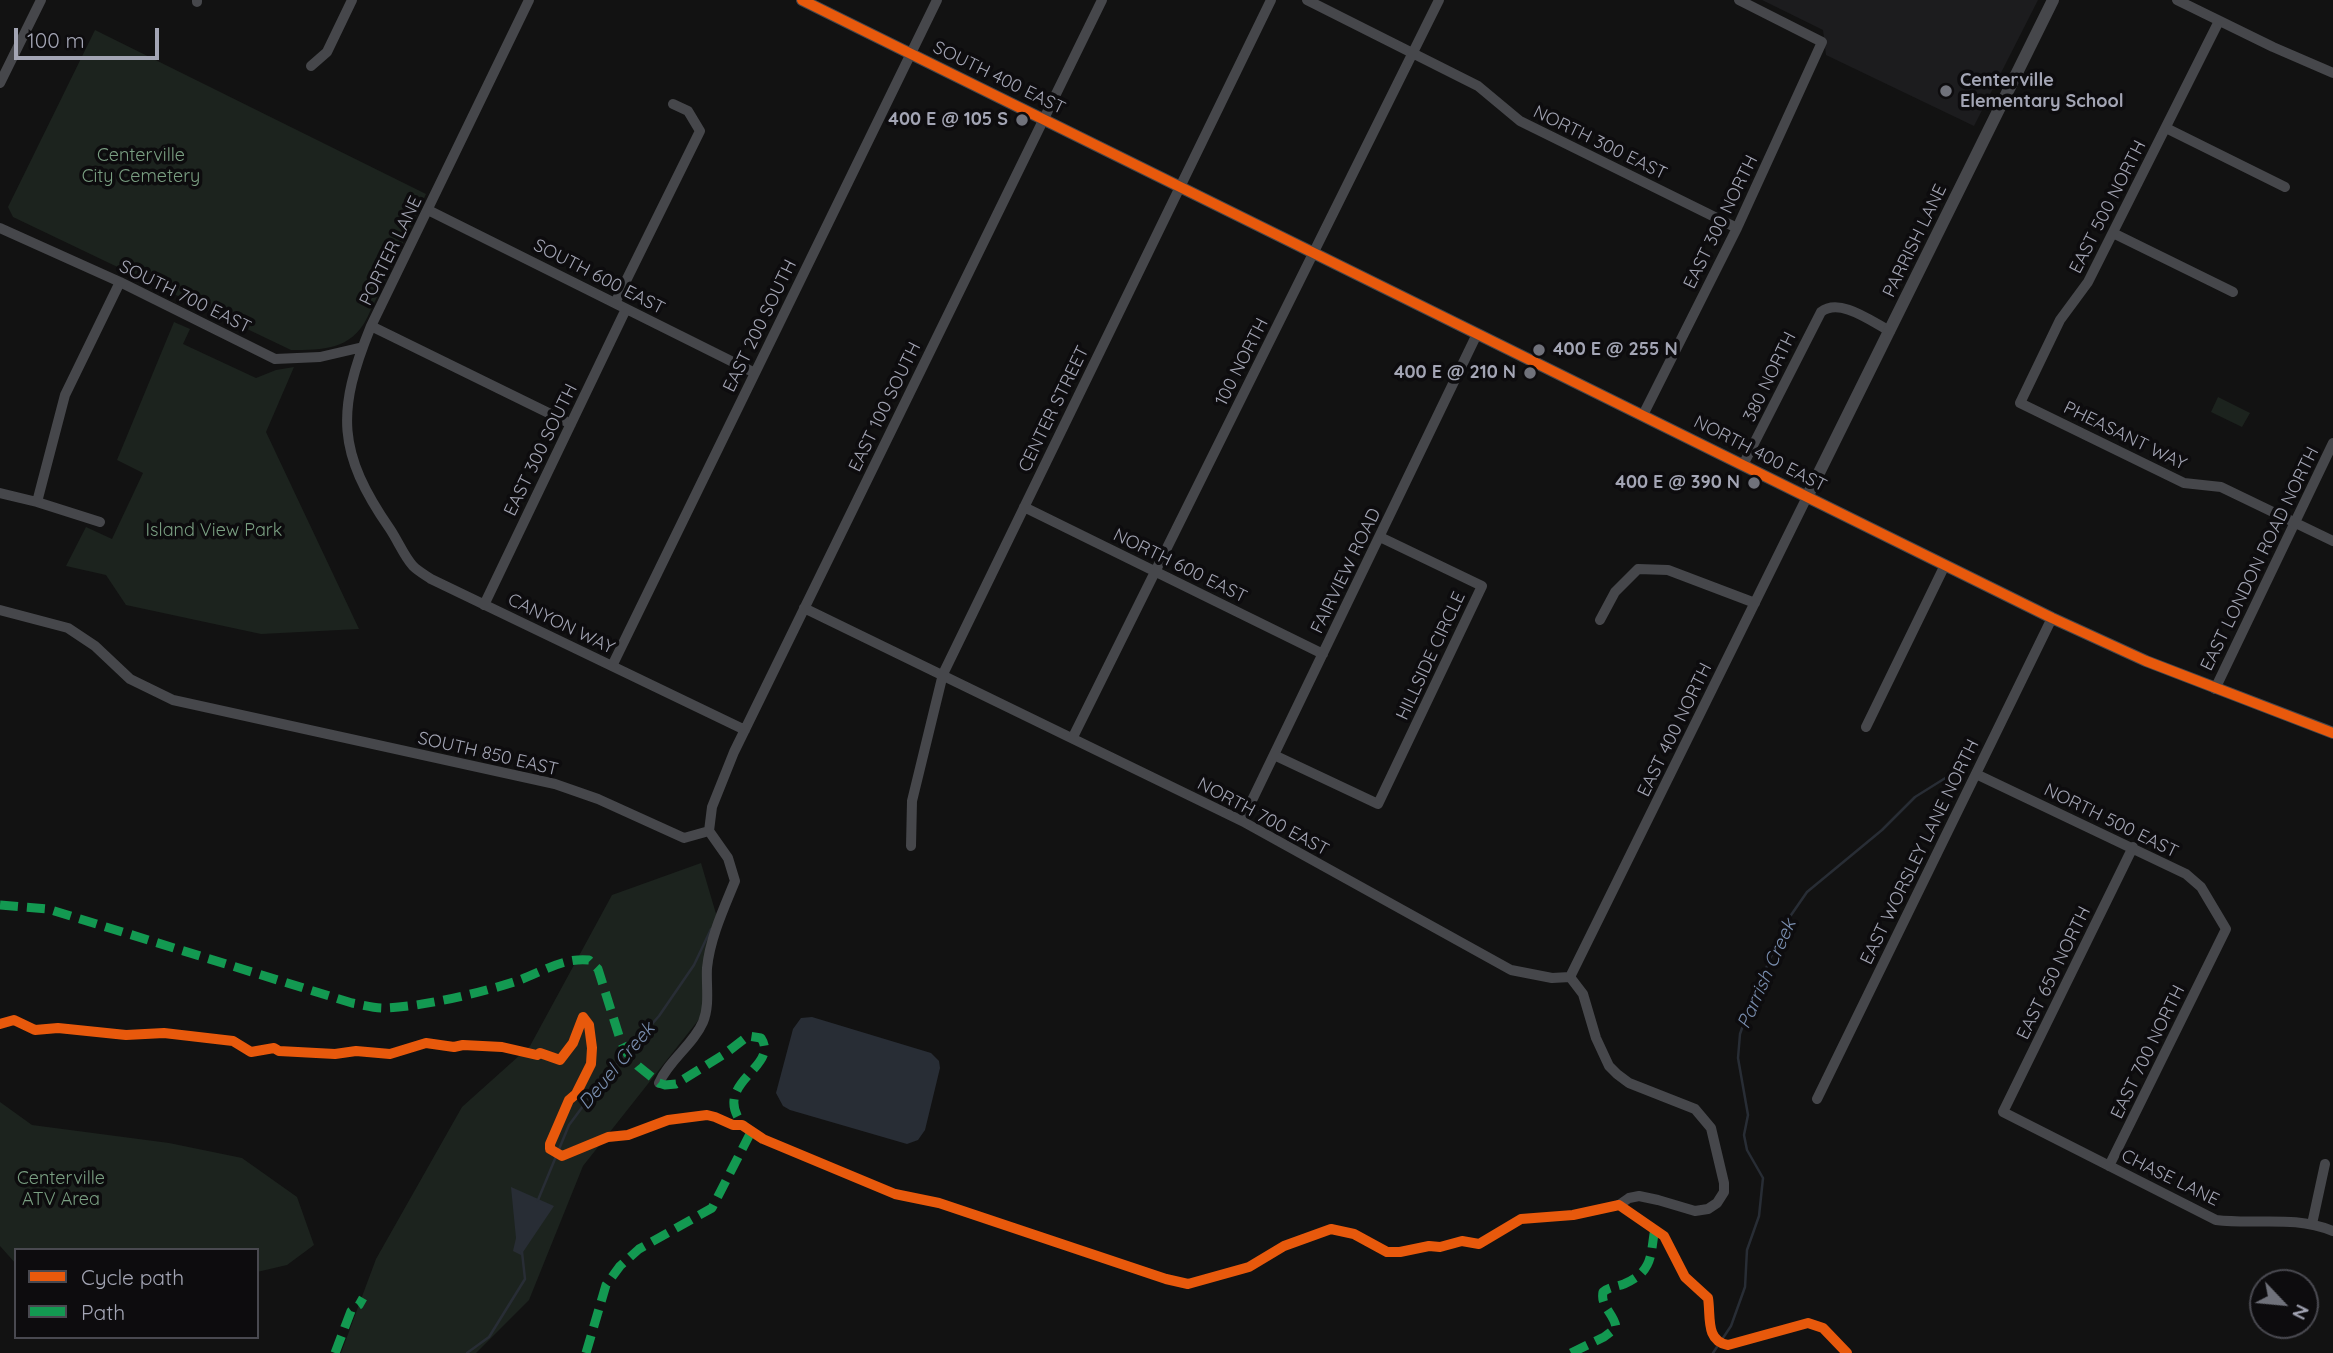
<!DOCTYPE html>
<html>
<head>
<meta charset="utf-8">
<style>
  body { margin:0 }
  #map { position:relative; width:2333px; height:1353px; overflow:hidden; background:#121212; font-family:Quicksand,sans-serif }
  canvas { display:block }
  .legend { position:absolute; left:14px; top:1248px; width:245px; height:91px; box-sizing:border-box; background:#0d0c0e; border:2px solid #494950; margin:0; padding:9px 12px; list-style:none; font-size:21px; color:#a3a5b4 }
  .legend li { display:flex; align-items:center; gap:14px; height:35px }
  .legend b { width:35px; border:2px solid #494950 }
  .north { position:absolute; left:2249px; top:1269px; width:70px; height:70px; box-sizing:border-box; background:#0d0c0e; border:2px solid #494950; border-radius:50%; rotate:116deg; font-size:19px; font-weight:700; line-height:28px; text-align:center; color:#a3a5b4 }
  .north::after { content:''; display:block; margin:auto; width:24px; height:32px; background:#70727b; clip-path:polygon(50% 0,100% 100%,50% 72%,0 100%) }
  .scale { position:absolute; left:14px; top:28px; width:145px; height:32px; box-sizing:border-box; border:4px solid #a3a5b4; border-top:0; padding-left:9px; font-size:21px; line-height:24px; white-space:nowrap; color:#a3a5b4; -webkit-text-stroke:5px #0d0c0e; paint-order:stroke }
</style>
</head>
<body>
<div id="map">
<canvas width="2333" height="1353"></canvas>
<ul class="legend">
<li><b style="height:9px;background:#e8590c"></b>Cycle path</li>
<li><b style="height:9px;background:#139951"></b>Path</li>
</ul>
<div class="north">N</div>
<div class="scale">100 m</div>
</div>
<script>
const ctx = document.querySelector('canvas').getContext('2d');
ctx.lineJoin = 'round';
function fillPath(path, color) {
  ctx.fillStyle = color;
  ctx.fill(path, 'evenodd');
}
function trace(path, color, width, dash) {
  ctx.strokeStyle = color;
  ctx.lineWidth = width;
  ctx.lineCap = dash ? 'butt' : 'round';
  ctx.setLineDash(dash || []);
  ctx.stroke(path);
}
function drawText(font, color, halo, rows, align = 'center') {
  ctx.font = font + ' Quicksand,sans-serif';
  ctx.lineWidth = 7;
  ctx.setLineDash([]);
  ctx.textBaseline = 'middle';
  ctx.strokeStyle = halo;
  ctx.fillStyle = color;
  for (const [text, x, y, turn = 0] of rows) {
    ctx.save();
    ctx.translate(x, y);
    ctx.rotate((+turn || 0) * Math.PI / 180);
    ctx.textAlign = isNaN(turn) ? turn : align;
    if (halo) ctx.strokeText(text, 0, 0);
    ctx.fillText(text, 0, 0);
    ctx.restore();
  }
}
fillPath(new Path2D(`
  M1762 0H2038L1974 126 1826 55 1823 30Z`), '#1c1c1e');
fillPath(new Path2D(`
  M95 30 426 194 367 318C351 350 323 350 291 350L13 217 8 207Z
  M174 322 190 329 183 344 256 378 276 370 294 367 266 432 359 629 261 634 126 605 106 575 66 566 86 527 112 539 143 473 117 460Z
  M2218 397 2250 413 2242 427 2211 412Z
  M701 863 719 924 704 1013 583 1166 529 1300 476 1353H341L376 1259 462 1107 530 1046 612 895Z
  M0 1102 32 1125 169 1143 242 1158 297 1197 314 1245 287 1265 257 1272V1250H16V1264L0 1246Z`), '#1c231e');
fillPath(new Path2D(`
  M812 1017 931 1053 939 1061 940 1068 925 1130 918 1140 907 1144 790 1110 783 1106 776 1093 793 1029 801 1018Z
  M511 1187 554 1206 521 1255 513 1251 516 1238Z`), '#282d35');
trace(new Path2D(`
  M538 1200 569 1125 601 1082 659 1016 694 965 711 929
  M467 1353 489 1337 525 1279 522 1252
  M1713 1353 1731 1326 1745 1287 1747 1250 1759 1216 1763 1178 1747 1150 1744 1135 1748 1115 1738 1058 1740 1034 1748 1011 1778 940 1789 918 1807 892 1882 830 1915 797 1947 777`), '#282d35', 2.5);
trace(new Path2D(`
  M529 0 371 326C336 412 337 452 390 529 398 541 404 556 413 566 418 571 425 575 431 579L745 730
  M1307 0 1478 86 1520 121 1737 228
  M2177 0 2273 47 2333 73
  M197 2V0
  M2219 21 2088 282 2060 320 2020 403 2184 483 2221 487 2333 541
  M311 66 327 52 352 0
  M0 83 41 0
  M2166 128 2285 187
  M428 210 755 373
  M0 228 120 282 275 359 320 357 363 347
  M2113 233 2233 292
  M615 303 700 131 688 111 673 104
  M371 326 571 424
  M1643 415 1737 228 1822 42 1739 0
  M1743 465 1821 312C1840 297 1872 322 1890 331
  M0 493 37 502 100 522
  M37 502 65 395 120 282
  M1024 507 1323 654
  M484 605 626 309
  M804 608 1242 821 1511 970 1552 978 1570 977
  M0 610 68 628 95 646 130 679 173 700 555 784 598 799 684 838 709 831
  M1600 620 1615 592 1638 569 1668 570 1755 603
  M612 666 937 0
  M2215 689 2333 443
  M1866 727 1945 565
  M1073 737 1439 0
  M1274 755 1378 804 1482 586 1380 537
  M1976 774 2186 874 2201 887 2226 929 2109 1166
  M1242 821 1477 334
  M709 831 712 807 734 752 1102 0
  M911 846 912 801 943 674 1271 0
  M2133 847 2003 1112 2216 1220C2258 1225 2292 1215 2333 1231
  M1570 977 1807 497
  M1570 977 1583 994 1596 1038 1609 1066 1617 1074 1629 1083 1695 1109 1711 1128 1724 1183V1192L1717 1203 1708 1209 1695 1211 1658 1200 1639 1196 1629 1198 1619 1205
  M659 1083C669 1060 693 1045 703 1022 710 1005 706 986 707 968 710 938 724 908 735 881L728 858 709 831
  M1817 1099 2052 618
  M2312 1224 2325 1164`), '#46474b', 10);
trace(new Path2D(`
  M802 0 2052 618 2146 661 2333 733
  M1807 497 2053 0`), '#46474b', 12);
trace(new Path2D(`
  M0 905 48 909 352 1003C363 1005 374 1008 384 1008 422 1007 480 993 517 981 540 973 564 957 589 960L598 969 620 1039 627 1053 638 1066 659 1083 665 1085 676 1084 726 1053 748 1036 761 1038C781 1068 708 1083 744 1126
  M335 1353 351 1311 359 1305 363 1298
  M586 1353 606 1285 620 1266 639 1249 712 1208 751 1132
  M1571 1353 1604 1337 1616 1328C1615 1314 1600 1307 1603 1292 1609 1287 1616 1287 1624 1284 1654 1271 1650 1255 1655 1228`), '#139951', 9, [18, 9]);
trace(new Path2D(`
  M802 0 2052 618 2146 661 2333 733
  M0 1024 14 1020 35 1030 58 1028 126 1035 164 1033 233 1041 251 1052 274 1048 279 1051 335 1054 356 1051 390 1054 426 1043 454 1047 463 1045 502 1047 537 1055 540 1053 560 1060 573 1043 583 1017 589 1025 592 1048 591 1064 576 1094 569 1100 550 1144V1149L562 1156 608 1137 628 1135 668 1120 707 1115 715 1117 733 1125H742L763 1139 895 1194 939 1203 1166 1279 1188 1284 1249 1267 1284 1246 1331 1229 1354 1234 1387 1252H1400L1429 1246 1440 1247 1462 1241 1479 1244 1521 1219 1573 1215 1619 1205 1664 1236 1685 1277 1708 1298C1711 1316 1705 1341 1728 1345L1808 1323 1823 1328 1847 1353`), '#e8590c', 10);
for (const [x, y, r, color] of [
  [1946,91,7,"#70727b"],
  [1022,120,7,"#70727b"],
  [1539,350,7,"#70727b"],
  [1530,373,7,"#70727b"],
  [1754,483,7,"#70727b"]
]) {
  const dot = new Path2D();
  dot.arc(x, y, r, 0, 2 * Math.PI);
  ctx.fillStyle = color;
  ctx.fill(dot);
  trace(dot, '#0d0c0e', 2.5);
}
drawText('18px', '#a3a5b4', '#0d0c0e', [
  ["SOUTH 400 EAST",999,78,26],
  ["NORTH 300 EAST",1600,143,26],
  ["EAST 500 NORTH",2108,207,-63],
  ["EAST 300 NORTH",1721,222,-64],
  ["PARRISH LANE",1915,241,-64],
  ["PORTER LANE",391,251,-64],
  ["SOUTH 600 EAST",599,277,27],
  ["SOUTH 700 EAST",185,297,26],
  ["EAST 200 SOUTH",760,326,-64],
  ["100 NORTH",1242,362,-63],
  ["380 NORTH",1770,377,-64],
  ["EAST 100 SOUTH",885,407,-64],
  ["CENTER STREET",1054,409,-64],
  ["PHEASANT WAY",2125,436,26],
  ["EAST 300 SOUTH",541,450,-64],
  ["NORTH 400 EAST",1760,454,27],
  ["EAST LONDON ROAD NORTH",2260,559,-64],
  ["NORTH 600 EAST",1180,566,26],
  ["FAIRVIEW ROAD",1346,571,-64],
  ["CANYON WAY",561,624,26],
  ["HILLSIDE CIRCLE",1431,656,-65],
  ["EAST 400 NORTH",1675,730,-64],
  ["SOUTH 850 EAST",488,754,13],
  ["NORTH 700 EAST",1263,817,28],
  ["NORTH 500 EAST",2111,821,26],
  ["EAST WORSLEY LANE NORTH",1920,852,-64],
  ["EAST 650 NORTH",2054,973,-64],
  ["EAST 700 NORTH",2148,1052,-64],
  ["CHASE LANE",2170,1178,26]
]);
drawText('bold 18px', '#a3a5b4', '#0d0c0e', [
  ["Centerville",1960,81,"left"],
  ["Elementary School",1960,102,"left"],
  ["400 E @ 105 S",1008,120],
  ["400 E @ 255 N",1553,350,"left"],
  ["400 E @ 210 N",1516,373],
  ["400 E @ 390 N",1740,483]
], 'right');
drawText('18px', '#7a9f82', '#0d0c0e', [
  ["Centerville",141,156],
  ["City Cemetery",141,177],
  ["Island View Park",214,531],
  ["Centerville",61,1179],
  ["ATV Area",61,1200]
]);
drawText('italic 19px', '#798eaf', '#0d0c0e', [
  ["Parrish Creek",1767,974,-66],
  ["Deuel Creek",617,1066,-50]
]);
</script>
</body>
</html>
